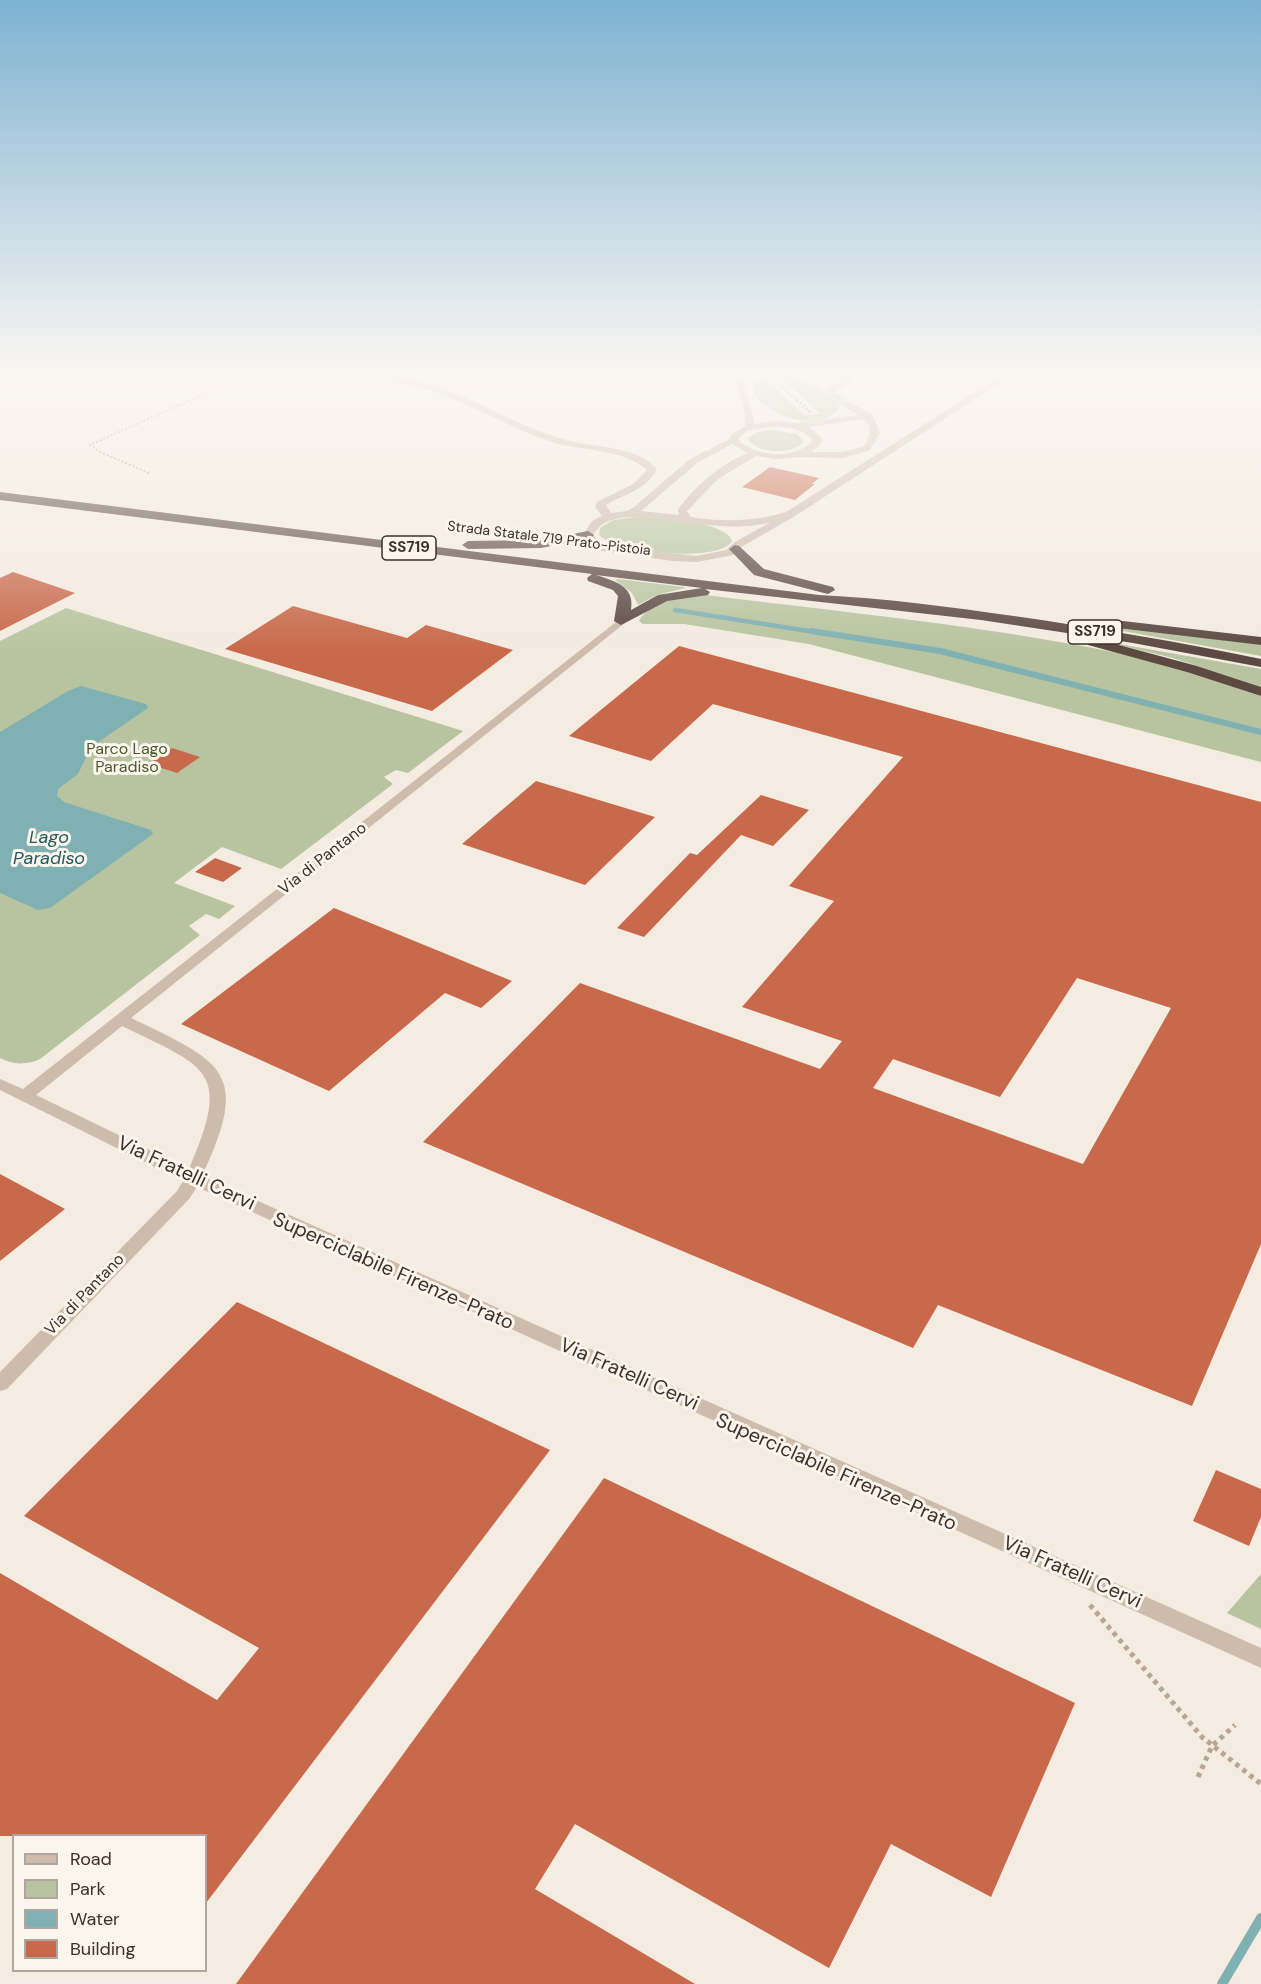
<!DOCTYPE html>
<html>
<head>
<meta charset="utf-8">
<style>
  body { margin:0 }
  #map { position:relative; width:1261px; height:1984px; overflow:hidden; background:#f4ebe1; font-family:"DM Sans",sans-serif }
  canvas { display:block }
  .legend { position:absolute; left:12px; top:1834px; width:195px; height:138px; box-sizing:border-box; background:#fbf5ee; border:2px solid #aea6a0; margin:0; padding:8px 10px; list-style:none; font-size:18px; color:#3b302b }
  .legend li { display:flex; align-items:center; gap:12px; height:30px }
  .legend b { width:30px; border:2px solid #aea6a0 }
</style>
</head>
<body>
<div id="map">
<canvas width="1261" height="1984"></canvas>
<ul class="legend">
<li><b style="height:8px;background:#cdbbac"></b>Road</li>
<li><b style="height:16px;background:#b8c4a0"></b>Park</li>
<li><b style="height:16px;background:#7fb0b2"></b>Water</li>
<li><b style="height:16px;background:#c8694b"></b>Building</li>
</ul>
</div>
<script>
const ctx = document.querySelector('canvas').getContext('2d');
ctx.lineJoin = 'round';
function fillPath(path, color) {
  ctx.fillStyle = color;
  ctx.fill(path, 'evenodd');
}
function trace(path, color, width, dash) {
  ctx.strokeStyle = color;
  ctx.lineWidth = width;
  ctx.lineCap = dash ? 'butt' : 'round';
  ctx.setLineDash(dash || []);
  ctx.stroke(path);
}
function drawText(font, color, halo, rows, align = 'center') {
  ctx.font = font + ' "DM Sans",sans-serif';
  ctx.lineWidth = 6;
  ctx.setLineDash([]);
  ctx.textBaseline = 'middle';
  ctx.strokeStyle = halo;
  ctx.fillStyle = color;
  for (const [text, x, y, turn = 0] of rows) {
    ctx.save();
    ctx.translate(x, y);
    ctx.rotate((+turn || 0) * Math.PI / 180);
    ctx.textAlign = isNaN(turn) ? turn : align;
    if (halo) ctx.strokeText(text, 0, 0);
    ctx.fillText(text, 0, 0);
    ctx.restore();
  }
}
fillPath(new Path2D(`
  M782 377C805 375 824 390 839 404L838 410C815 433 771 416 754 395V384L765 378 804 415 820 414Z
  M774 430 797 434 803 440 802 444C788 454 761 454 749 441L748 438 757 432Z
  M637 517C656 518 727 521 732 541 719 564 614 552 599 535L600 528 613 520Z
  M618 579 684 587 685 588 657 595 638 605 632 593 615 580Z
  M706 595C841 612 979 625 1113 652 1163 662 1212 680 1261 696V762L809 644 684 624H643L639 621C651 599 684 596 706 595Z
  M66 608 463 731 408 773 396 770 384 777 393 784 281 869 222 847 174 883 235 906 219 919 206 914 189 926 200 935 40 1059C27 1065 13 1065 0 1058V641Z
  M1105 625 1261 645V656L1095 626Z
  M1102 641 1261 669V687L1173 658Z
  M1261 1574V1629L1227 1613Z`), '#b8c4a0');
fillPath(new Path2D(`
  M81 686 146 704 148 708 91 747 78 774 58 789 57 796 64 802 151 830 153 834 50 908 38 910 0 893V732L68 691Z`), '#7fb0b2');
trace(new Path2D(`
  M675 610 821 633`), '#7fb0b2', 4.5);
trace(new Path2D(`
  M811 631 940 651 1261 732`), '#7fb0b2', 6);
trace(new Path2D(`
  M1222 1984 1261 1918`), '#7fb0b2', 10);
fillPath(new Path2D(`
  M770 467 819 478 812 484H815L795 500 742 487Z
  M13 572 75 593 0 631V578Z
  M293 606 407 638 426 625 513 650 432 711 225 649Z
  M679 646 1261 802V1244L1192 1406 938 1305 913 1348 423 1142 580 983 820 1069 842 1041 742 1007 834 901 789 886 903 757 713 704 651 761 569 736ZM1077 978 1171 1008 1083 1164 873 1088 893 1059 1000 1097Z
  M172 748 200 757 177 773 149 764Z
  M536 781 655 817 585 885 462 844Z
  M761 795 809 810 773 846 741 835 644 937 617 928 690 853 697 855Z
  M215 858 242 868 223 882 195 872Z
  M334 908 512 981 481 1008 445 993 329 1091 181 1024Z
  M0 1174 65 1209 0 1261Z
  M237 1302 550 1450 206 1903V1836H0V1573L217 1700 259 1648 24 1516Z
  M1216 1470 1261 1489V1517L1249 1546 1193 1521Z
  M604 1478 1075 1703 991 1897 891 1844 829 1968 575 1824 535 1889 695 1984H236Z`), '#c8694b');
trace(new Path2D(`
  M837 397 847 404`), '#cfc6bd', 10, [10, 5]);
trace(new Path2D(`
  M149 473 100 452 90 445 251 373`), '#b9a596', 2, [2, 2]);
trace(new Path2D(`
  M1090 1605 1202 1737 1261 1784
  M1198 1777 1212 1746 1235 1725`), '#b9a596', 5, [4.5, 4.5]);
fillPath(new Path2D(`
  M372 373C445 373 506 427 575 442 601 448 638 447 657 469 646 491 625 493 606 505L611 513 627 511 634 507 690 459 730 439 731 435 745 426V413L733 373H741L755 424 773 421 797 423 858 415 844 406 842 404 847 401 872 414 880 433 870 450 844 458 798 457 776 459 756 456 718 479 687 511 691 517C724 522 753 522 786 512L1005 373H1015L795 516 743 546 733 555 697 562 672 561 602 551 589 544 583 535 592 521 602 516 595 507 597 502 633 484 647 470C624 449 583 451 555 443 514 430 477 407 437 393 419 386 386 383 372 373ZM864 419C873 428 870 437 864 446L843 452H811L819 446 822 438 809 427ZM767 427C784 426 800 427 812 439L811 443C791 459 761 457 740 442L739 438 747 431ZM732 444 747 453C719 465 696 485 678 509L679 515 641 511 697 463ZM628 517C676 518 722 533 769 523L735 542 726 550 697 556 609 546 597 540 593 535C602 521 612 519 628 517Z
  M801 373 847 376 851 373H861L842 388 835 390V392L841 397 837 400 826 393 828 386 841 381Z
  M621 618 627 621 625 623 131 1018C222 1062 252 1071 202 1176L1261 1648V1668L197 1187 189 1199 7 1389 0 1391V1372L177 1191 183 1181 0 1090V1079L23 1089ZM122 1026C208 1068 232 1070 189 1169L36 1095Z`), '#cdbbac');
fillPath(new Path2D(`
  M0 492 819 595C884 598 949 607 1014 616 1097 628 1179 642 1261 659V667L1133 643 981 620 705 589 710 592 708 595 667 601 621 625 614 621 618 596 613 590 588 581 587 578 592 574 0 500ZM596 575 702 588 658 595 631 610C635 586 615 581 596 575Z
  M588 531 594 535 592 538 541 548 468 549 462 545 468 541 541 540Z
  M735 545 739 546 764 569 833 587 835 590 828 594 754 575 729 549Z
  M1123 621 1261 637V645L1118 628 1116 625 1118 622Z
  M1093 638 1197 666 1261 687V696L1187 672 1088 645 1086 642 1088 639Z`), '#5c4a42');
trace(new Path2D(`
  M768 373 811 413`), '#3b302b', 3, [1, 3]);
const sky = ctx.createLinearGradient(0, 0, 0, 651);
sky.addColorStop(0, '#7eb2d2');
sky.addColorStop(0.57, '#faf6f2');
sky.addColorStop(1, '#faf6f200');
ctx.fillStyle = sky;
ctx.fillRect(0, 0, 1261, 651);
drawText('14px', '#3b302b', '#fbf5ee', [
  ["Strada Statale 719 Prato-Pistoia",549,539,7]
]);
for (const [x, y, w] of [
  [409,548,54],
  [1095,632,54]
]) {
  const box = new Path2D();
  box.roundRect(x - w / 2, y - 12, w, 24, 4.5);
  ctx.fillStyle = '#fbf5ee';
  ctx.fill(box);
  trace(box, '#3b302b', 1.5);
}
drawText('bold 15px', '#3b302b', null, [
  ["SS719",409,548],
  ["SS719",1095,632]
]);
drawText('16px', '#4a5a2e', '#fbf5ee', [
  ["Parco Lago",127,750],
  ["Paradiso",127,768]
]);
drawText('16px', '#3b302b', '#fbf5ee', [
  ["Via di Pantano",323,859,-38],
  ["Via di Pantano",85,1295,-46]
]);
drawText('italic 18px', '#1f5a5e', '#fbf5ee', [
  ["Lago",49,838],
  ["Paradiso",49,859]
]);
drawText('20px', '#3b302b', '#fbf5ee', [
  ["Via Fratelli Cervi",186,1174,25],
  ["Superciclabile Firenze-Prato",393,1272,24],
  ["Via Fratelli Cervi",629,1375,24],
  ["Superciclabile Firenze-Prato",836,1473,24],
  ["Via Fratelli Cervi",1072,1573,24]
]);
</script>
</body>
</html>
